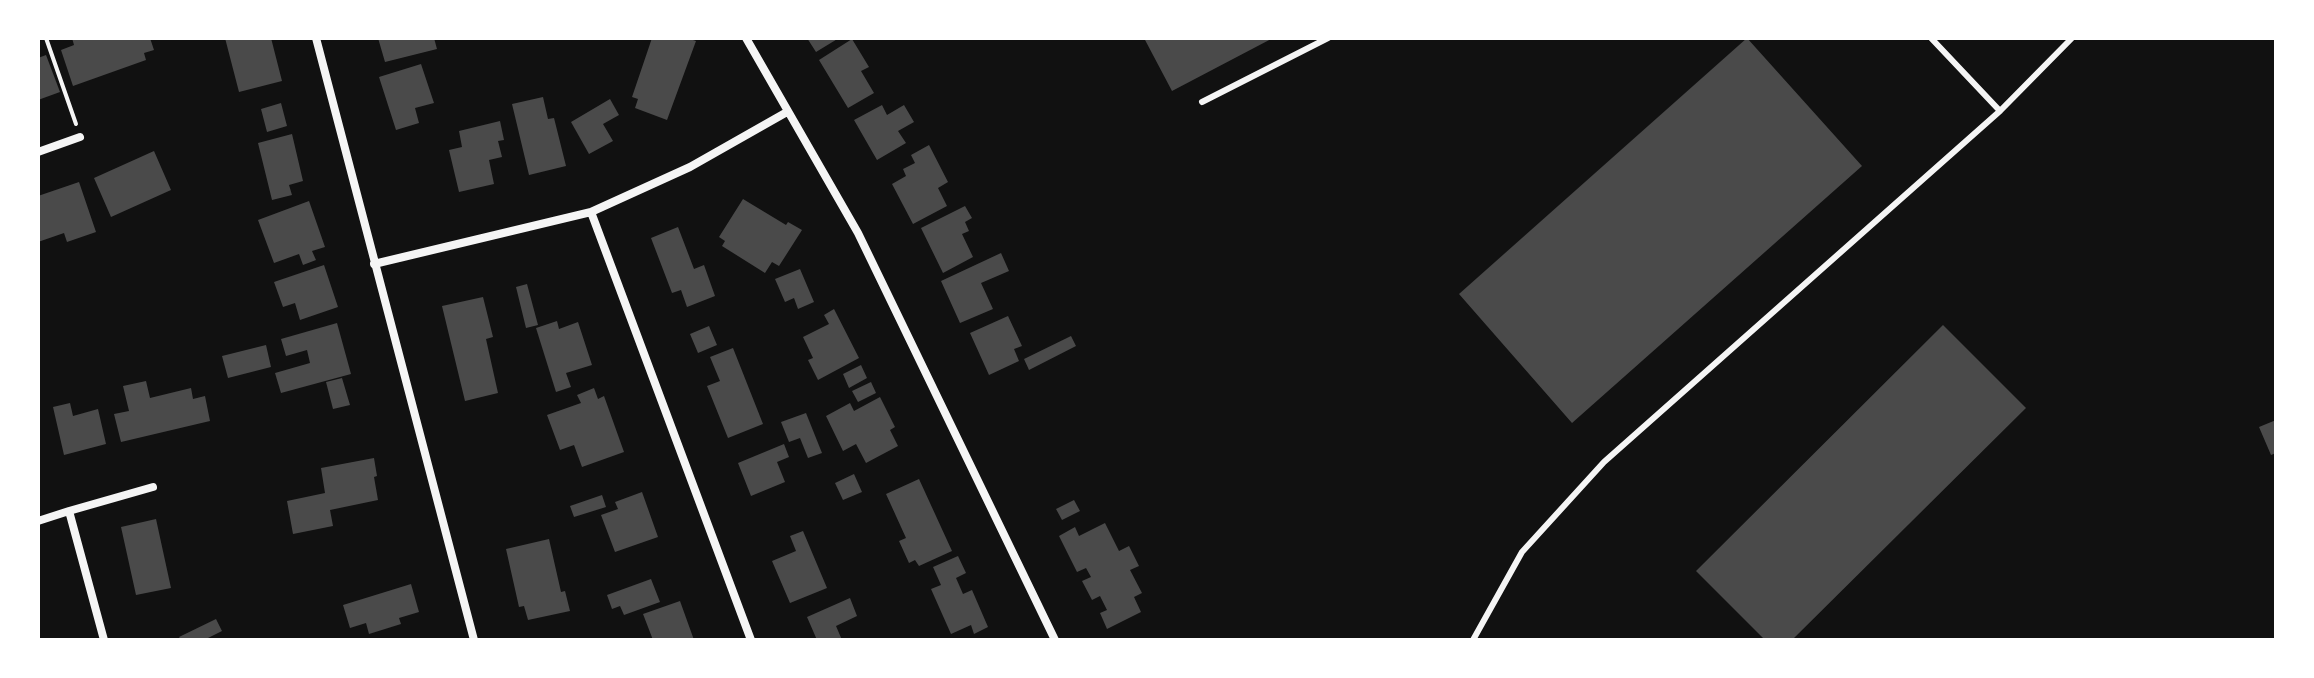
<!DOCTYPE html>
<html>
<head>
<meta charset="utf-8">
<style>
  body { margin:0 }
  #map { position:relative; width:2314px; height:678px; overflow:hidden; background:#111; font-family:"Alegreya Sans",sans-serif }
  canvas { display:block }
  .frame { position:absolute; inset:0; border:40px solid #fff; pointer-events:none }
</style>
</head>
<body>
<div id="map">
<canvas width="2314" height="678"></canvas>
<div class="frame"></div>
</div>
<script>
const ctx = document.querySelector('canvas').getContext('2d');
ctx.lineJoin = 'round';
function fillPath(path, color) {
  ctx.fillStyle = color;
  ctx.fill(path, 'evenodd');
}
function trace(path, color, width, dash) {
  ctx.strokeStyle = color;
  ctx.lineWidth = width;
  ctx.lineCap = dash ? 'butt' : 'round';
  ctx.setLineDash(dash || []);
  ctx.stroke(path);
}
fillPath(new Path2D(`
  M72 38H150L154 50 144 53 146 60 73 86 61 50 74 45Z
  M225 38H271L282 81 239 92Z
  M378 38H434L437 49 385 62Z
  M652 38H687L696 41 667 120 635 108 638 99 632 97Z
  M807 38H839L816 52Z
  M1144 38H1273L1172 91Z
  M1747 38 1862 166 1572 423 1459 294Z
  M852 39 869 67 861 71 874 93 848 108 819 60Z
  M46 55 60 92 38 100V58Z
  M421 64 434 103 415 108 419 123 396 130 379 77Z
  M543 97 548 119 554 118 566 166 529 175 512 104Z
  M610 99 619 115 603 124 613 141 589 154 571 122Z
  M281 103 287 126 267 132 261 109Z
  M882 105 887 115 904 105 914 122 898 131 906 143 877 160 854 120Z
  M500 121 504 140 498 141 502 157 489 160 494 184 459 192 449 150 462 147 459 131Z
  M292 134 303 181 289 185 292 195 272 200 258 143Z
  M929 145 948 182 938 188 947 206 913 224 892 184 906 176 903 169 915 163 911 155Z
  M154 151 171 190 111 217 94 178Z
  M79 182 96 232 67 242 64 233 38 242V196Z
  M743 199 786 225 788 222 802 230 779 266 772 262 765 273 722 246 725 241 719 237Z
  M309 201 325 247 312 251 316 260 303 265 299 254 274 263 258 220Z
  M965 206 972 218 965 222 969 231 962 234 973 257 943 273 921 228Z
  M678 227 694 269 704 265 715 296 687 307 681 290 672 293 651 238Z
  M1001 253 1009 271 981 283 993 309 960 323 941 281Z
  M324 265 338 307 300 320 295 303 283 307 274 282Z
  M800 269 814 302 798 309 794 298 785 302 775 279Z
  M527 284 538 325 526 328 516 287Z
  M483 297 493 337 486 339 498 393 465 401 442 306Z
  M834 309 859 358 818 380 808 360 813 358 803 337 829 324 824 315Z
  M1008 316 1022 346 1014 349 1019 361 989 375 970 333Z
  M557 321 559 329 578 322 592 365 566 373 571 387 556 392 536 328Z
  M337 323 351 374 281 393 275 373 310 363 307 350 286 356 281 339Z
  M1943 325 2026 408 1792 640H1765L1696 571Z
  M709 326 717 345 698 353 690 334Z
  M1071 336 1076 346 1029 370 1024 359Z
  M266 345 271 367 228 378 222 356Z
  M733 348 763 424 728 438 707 386 720 381 710 357Z
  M861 365 867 378 849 388 843 374Z
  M342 378 350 405 333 409 326 382Z
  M146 381 150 398 191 388 193 399 205 396 210 421 121 442 114 414 129 411 123 386Z
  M871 382 876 393 858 402 852 391Z
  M594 388 598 399 604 396 624 452 582 467 574 445 560 450 547 415 581 403 577 395Z
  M880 397 895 427 890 430 898 446 866 463 856 444 843 451 826 416 850 403 854 411Z
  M70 403 73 416 98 409 106 444 64 455 53 407Z
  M806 413 822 453 808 458 800 438 789 442 781 422Z
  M2276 420V453L2271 455 2259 427Z
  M784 444 789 457 777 462 785 482 751 496 738 463Z
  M374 458 377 476 374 477 378 500 330 510 333 526 293 534 287 501 325 493 321 468Z
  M854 474 862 492 843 500 835 483Z
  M919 479 952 551 919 566 915 560 909 563 899 541 906 538 886 494Z
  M642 492 658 537 615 552 601 515 618 509 615 502Z
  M602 495 606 507 574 517 570 506Z
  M1074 500 1080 511 1062 520 1056 509Z
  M156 519 171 588 136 595 121 527Z
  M1105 523 1119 551 1129 546 1139 566 1130 570 1142 593 1134 597 1141 612 1107 629 1100 613 1107 610 1100 596 1092 600 1082 581 1091 577 1086 568 1077 572 1059 536 1075 527 1079 536Z
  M803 531 827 588 790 603 772 561 796 551 790 536Z
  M549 539 561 592 565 591 570 611 528 620 524 606 519 607 506 549Z
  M958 556 966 573 956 578 963 594 972 590 988 627 974 634 971 625 951 634 931 589 941 585 933 567Z
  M651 579 660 602 624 615 620 606 612 609 607 595Z
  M411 584 419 612 399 618 401 624 369 634 366 623 350 628 343 605Z
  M850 598 857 616 836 626 842 640H817L807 617Z
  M680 601 694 640H653L643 614Z
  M216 619 222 631 208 638 209 640H181L179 637Z`), '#4a4a4a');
trace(new Path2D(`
  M46 38 76 124`), '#f5f5f5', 4);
trace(new Path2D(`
  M1931 38 2000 111
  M1202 102 1328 38
  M1473 640 1522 552 1604 462 2000 111 2072 38`), '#f5f5f5', 6);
trace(new Path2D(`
  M316 38 474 640
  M746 38 858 233 1055 640
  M38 152 80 137
  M591 212 751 640
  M374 264 591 212 690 167 787 112
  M69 511 153 487
  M38 521 69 511 104 640`), '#f5f5f5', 8);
</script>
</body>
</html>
